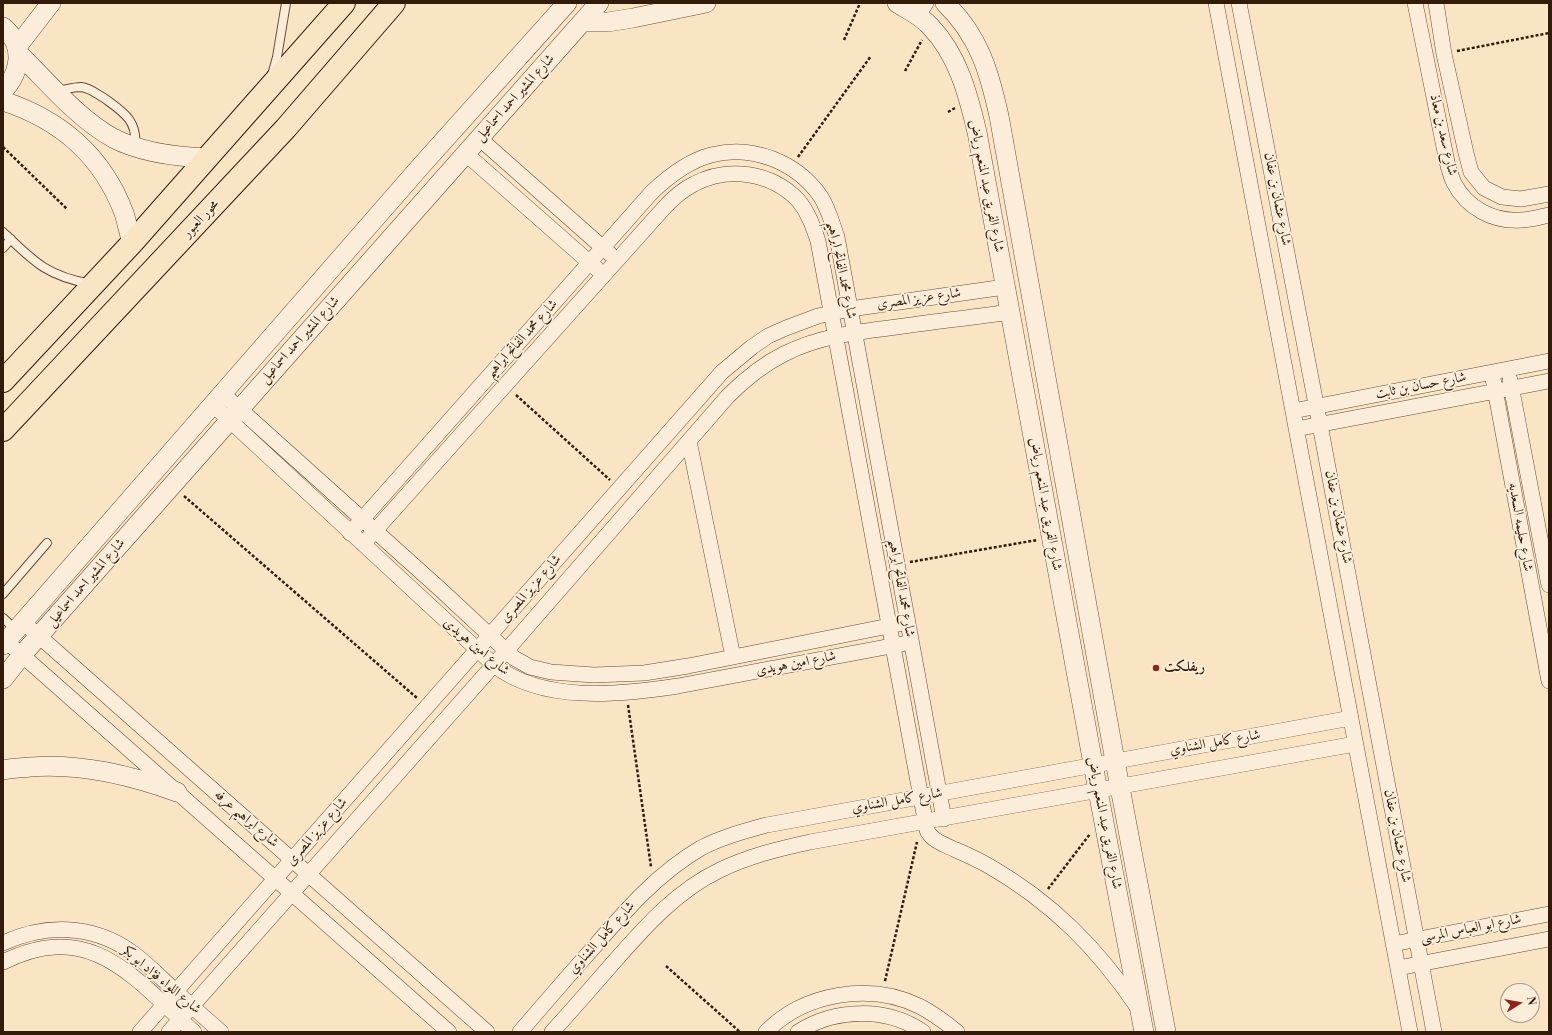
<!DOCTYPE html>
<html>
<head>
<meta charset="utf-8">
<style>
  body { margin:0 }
  #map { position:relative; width:1552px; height:1035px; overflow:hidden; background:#f9e4c4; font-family:"Libre Bodoni",serif }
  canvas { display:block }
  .frame { position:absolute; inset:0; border:4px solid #331b0a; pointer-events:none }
  .north { position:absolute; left:1500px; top:983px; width:40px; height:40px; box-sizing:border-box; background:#fbedd9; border:1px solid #ab9986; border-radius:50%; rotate:79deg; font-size:11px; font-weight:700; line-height:16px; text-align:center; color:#331b0a }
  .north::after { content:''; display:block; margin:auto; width:14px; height:18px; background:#8f2418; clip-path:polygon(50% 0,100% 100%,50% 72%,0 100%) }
</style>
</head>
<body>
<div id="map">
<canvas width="1552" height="1035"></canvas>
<div class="frame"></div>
<div class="north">N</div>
</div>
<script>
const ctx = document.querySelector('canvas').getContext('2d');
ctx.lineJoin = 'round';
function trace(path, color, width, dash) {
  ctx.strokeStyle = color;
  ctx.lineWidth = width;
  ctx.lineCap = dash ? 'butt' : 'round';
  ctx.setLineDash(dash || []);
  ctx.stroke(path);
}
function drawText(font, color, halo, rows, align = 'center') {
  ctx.font = font + ' "Libre Bodoni",Amiri,serif';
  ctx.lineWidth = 3.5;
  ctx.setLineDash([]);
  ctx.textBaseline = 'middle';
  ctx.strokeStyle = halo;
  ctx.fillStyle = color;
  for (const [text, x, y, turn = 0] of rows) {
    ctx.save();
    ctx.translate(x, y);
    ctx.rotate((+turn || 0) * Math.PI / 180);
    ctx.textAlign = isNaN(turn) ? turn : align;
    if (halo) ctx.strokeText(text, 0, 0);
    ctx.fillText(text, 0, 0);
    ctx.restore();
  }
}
const service = new Path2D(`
  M272 75 277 57 286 3
  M57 91C64 90 73 87 81 87 90 88 97 94 104 98 123 112 138 120 135 147
  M3 232C34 262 47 276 91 284
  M3 248 11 239
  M3 594 47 543
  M3 618 16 630`);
const minor = new Path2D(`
  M1216 3 1410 1032
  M1239 3 1320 425 1434 1032
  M1415 3 1447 162C1449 169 1451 177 1454 183 1467 208 1493 222 1521 220 1530 220 1540 217 1549 215
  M1436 3 1444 54 1466 153 1471 172 1484 188 1502 197 1521 199 1549 194
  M918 15 926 3
  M479 138 610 254
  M465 153 597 269
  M1492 373 1549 681
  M1510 380 1549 585
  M223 394 441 590 514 658 530 667 551 672 594 675 644 673 688 666 899 624
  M213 405 494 665C542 703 620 695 678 686L902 644
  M1293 411 1549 361
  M1296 429 1549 381
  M689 441 733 657
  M350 533 652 192C669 176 688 161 711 155 752 144 797 162 821 197 829 210 832 223 837 237L944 819
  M363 544 663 209C672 199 682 190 694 184 728 166 771 172 798 200 808 212 813 226 818 241L927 830C928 833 930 835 932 837 938 843 948 846 956 850 968 855 978 860 989 866 1053 903 1097 948 1138 1008
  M23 622 487 1032
  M6 641 449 1032
  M3 943C45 924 91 924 130 951 146 962 159 976 173 989 189 1004 205 1018 221 1032
  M1393 944 1549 914
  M3 962C91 918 134 978 194 1032
  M1398 968 1549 939
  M140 1032 722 372 752 347 768 336 786 328 818 316 850 309 1005 287
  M169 1032 506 651 728 396C745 379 762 365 784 354 821 335 864 331 904 326 939 321 975 317 1010 312
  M520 1032C544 1004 569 975 594 947 626 910 658 873 701 848 722 837 745 831 767 825L1351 718
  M552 1032C573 1009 593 986 613 963 644 928 676 891 720 870 749 856 778 849 810 842L1355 744
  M766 1032C804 993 870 982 919 1006 933 1013 945 1022 957 1032
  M798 1032C835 1008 887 1007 923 1032`);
const tertiary = new Path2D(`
  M897 3C908 10 921 16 930 26 958 55 968 94 977 132L1098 791 1144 1032
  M945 3C979 36 989 71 999 116L1115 761 1166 1032
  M582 22H608L633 18 706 3
  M3 27C25 45 21 72 3 91
  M17 47 51 3
  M18 53C47 81 77 118 113 138 142 153 176 157 208 158
  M3 101C61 120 102 155 124 213 127 223 129 233 132 243
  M3 645 420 167 567 3
  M3 679 22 655 599 3
  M3 770C12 768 21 768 30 767 81 763 130 775 177 792`);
const trunk = new Path2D(`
  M3 381 132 243 344 3
  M3 430 286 128 394 3`);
trace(service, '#644d38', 10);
trace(minor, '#644d38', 16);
trace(tertiary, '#644d38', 20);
trace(trunk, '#331b0a', 24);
trace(new Path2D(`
  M844 40 860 3
  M1457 51 1549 33
  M905 71 922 40
  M948 112 955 108
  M3 147 67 209
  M798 157 871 56
  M516 395 610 480
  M184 496 417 698
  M910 562 1037 540
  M628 705 651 867
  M1048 889 1090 834
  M666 966 740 1032
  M885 981 917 842`), '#331b0a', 2.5, [3, 2]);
trace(service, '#fbedd9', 8);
trace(minor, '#fbedd9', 15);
trace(tertiary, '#fbedd9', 19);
trace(trunk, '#f9e4c4', 22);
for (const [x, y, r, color] of [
  [1156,668,4,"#8f2418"]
]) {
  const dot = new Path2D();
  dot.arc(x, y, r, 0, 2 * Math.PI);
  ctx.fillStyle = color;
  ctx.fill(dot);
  trace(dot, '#fbedd9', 1.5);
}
drawText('14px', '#331b0a', '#fbedd9', [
  ["شارع المشير احمد اسماعيل",515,98,-48],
  ["شارع سعد بن معاذ",1443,135,77],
  ["شارع الفريق عبد المنعم رياض",986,186,79],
  ["شارع عثمان بن عفان",1277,199,79],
  ["محور العبور",201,219,-47],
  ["شارع محمد الفاتح ابراهيم",841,270,78],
  ["شارع عزيز المصرى",919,299,-8],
  ["شارع محمد الفاتح ابراهيم",522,339,-48],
  ["شارع المشير احمد اسماعيل",300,340,-48],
  ["شارع حسان بن ثابت",1421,386,-11],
  ["شارع الفريق عبد المنعم رياض",1045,504,80],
  ["شارع عثمان بن عفان",1338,517,79],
  ["شارع حليمه السعديه",1520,527,80],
  ["شارع المشير احمد اسماعيل",86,583,-49],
  ["شارع محمد الفاتح ابراهيم",901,588,80],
  ["شارع عزيز المصرى",531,589,-49],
  ["شارع امين هويدى",476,647,40],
  ["شارع امين هويدى",796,664,-11],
  ["شارع كامل الشناوي",1215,743,-10],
  ["شارع كامل الشناوي",897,801,-10],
  ["شارع ابراهيم عرفه",246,819,41],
  ["شارع الفريق عبد المنعم رياض",1104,823,79],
  ["شارع عزيز المصرى",317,832,-49],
  ["شارع عثمان بن عفان",1397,836,79],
  ["شارع ابو العباس المرسى",1471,929,-11],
  ["شارع كامل الشناوي",602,938,-48],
  ["شارع اللواء فؤاد ابو بكر",161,980,40]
]);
drawText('bold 14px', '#331b0a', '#fbedd9', [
  ["ريفلكت",1164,668]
], 'left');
</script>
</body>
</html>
